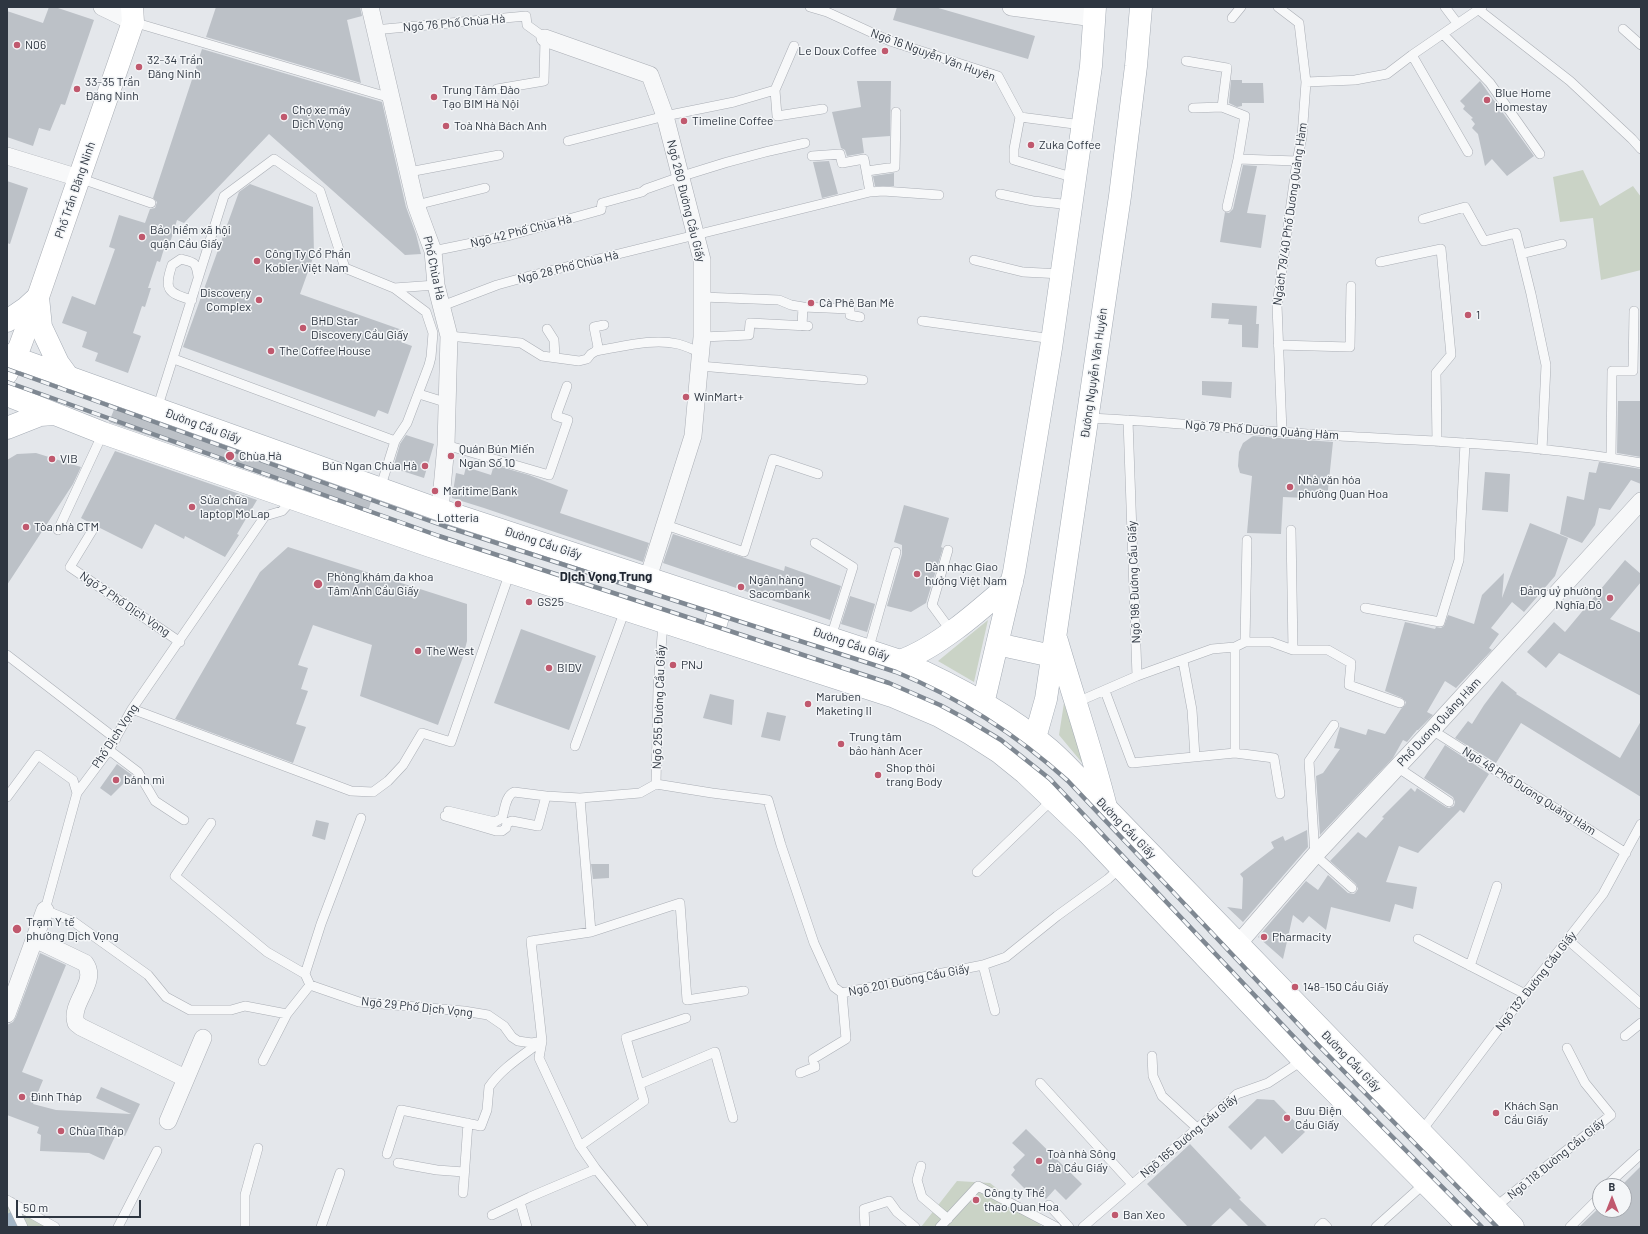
<!DOCTYPE html>
<html>
<head>
<meta charset="utf-8">
<style>
  body { margin:0 }
  #map { position:relative; width:1648px; height:1234px; overflow:hidden; background:#e4e7eb; font-family:Barlow,sans-serif }
  canvas { display:block }
  .frame { position:absolute; inset:0; border:8px solid #2e3641; pointer-events:none }
  .north { position:absolute; left:1592px; top:1178px; width:40px; height:40px; box-sizing:border-box; background:#f4f6f8; border:1px solid #a5a9af; border-radius:50%; rotate:0deg; font-size:11px; font-weight:700; line-height:16px; text-align:center; color:#2e3641 }
  .north::after { content:''; display:block; margin:auto; width:14px; height:18px; background:#c0596e; clip-path:polygon(50% 0,100% 100%,50% 72%,0 100%) }
  .scale { position:absolute; left:16px; top:1200px; width:125px; height:18px; box-sizing:border-box; border:2px solid #2e3641; border-top:0; padding-left:5px; font-size:12px; line-height:14px; white-space:nowrap; color:#2e3641; -webkit-text-stroke:3px #f4f6f8; paint-order:stroke }
</style>
</head>
<body>
<div id="map">
<canvas width="1648" height="1234"></canvas>
<div class="frame"></div>
<div class="north">B</div>
<div class="scale">50 m</div>
</div>
<script>
const ctx = document.querySelector('canvas').getContext('2d');
ctx.lineJoin = 'round';
function fillPath(path, color) {
  ctx.fillStyle = color;
  ctx.fill(path, 'evenodd');
}
function trace(path, color, width, dash) {
  ctx.strokeStyle = color;
  ctx.lineWidth = width;
  ctx.lineCap = dash ? 'butt' : 'round';
  ctx.setLineDash(dash || []);
  ctx.stroke(path);
}
function drawText(font, color, halo, rows, align = 'center') {
  ctx.font = font + ' Barlow,sans-serif';
  ctx.lineWidth = 3;
  ctx.setLineDash([]);
  ctx.textBaseline = 'middle';
  ctx.strokeStyle = halo;
  ctx.fillStyle = color;
  for (const [text, x, y, turn = 0] of rows) {
    ctx.save();
    ctx.translate(x, y);
    ctx.rotate((+turn || 0) * Math.PI / 180);
    ctx.textAlign = isNaN(turn) ? turn : align;
    if (halo) ctx.strokeText(text, 0, 0);
    ctx.fillText(text, 0, 0);
    ctx.restore();
  }
}
fillPath(new Path2D(`
  M1583 170 1600 206 1633 186 1641 197V270L1601 280 1593 218 1560 222 1553 177Z
  M988 620 974 682 938 661Z
  M1064 703 1084 765 1059 735Z
  M957 1181 990 1183 1033 1217 1042 1227H921Z
  M7 1206 50 1227H7Z`), '#cad3c6');
fillPath(new Path2D(`
  M11 1212 19 1227H7V1214Z`), '#a4b6c6');
fillPath(new Path2D(`
  M49 7H55L94 20 65 105 61 104 50 131 39 128 33 146 7 137V11L43 23Z
  M216 7H360L362 16 347 20 361 83 206 37Z
  M897 7H935L1035 36 1028 59 893 20Z
  M202 49 382 102 406 207 416 234 421 254 405 255 269 134 184 223 177 220 170 243 166 242 160 262 157 261 148 288H151L145 307 142 306 133 333 141 336 128 373 95 361 98 353 82 347 87 332 62 323 72 296 95 305 115 249 109 247 119 215 145 223 150 209 155 208 157 202 153 198Z
  M1231 80H1242V83H1263L1264 103H1242V106L1237 107 1229 103Z
  M857 81H891L890 136 862 138 864 153 847 156 845 150 841 148 832 112 861 107Z
  M1480 81 1534 156 1507 176 1492 159 1485 166 1478 134 1472 128 1475 124 1471 119 1473 118 1463 109 1465 106 1460 101Z
  M829 161 838 194 822 198 813 162Z
  M1243 165 1257 166 1247 213 1266 215 1261 248 1220 242 1225 212 1229 213 1233 209Z
  M894 173V186H875L873 176Z
  M7 181 28 188 10 244 7 243Z
  M250 184 313 207 314 255 300 294 405 331 401 342 412 346 388 414 378 410 375 417 183 347 239 192Z
  M1212 303 1257 306 1256 324H1259L1258 348 1242 347V325L1228 324 1229 319 1211 318Z
  M1202 381 1232 382 1231 398 1202 395Z
  M1618 401H1641V457L1617 453Z
  M115 407 372 499 368 511 109 422Z
  M406 435 434 444 424 478 393 468 400 444Z
  M1253 436 1333 442 1327 499 1283 497 1281 534 1247 533 1252 476 1240 473 1238 466 1239 452 1243 443Z
  M115 451 257 500 237 534 239 535 225 557 185 536 184 539 155 524 142 549 100 528V523L98 521H92L90 523 81 518Z
  M36 453 81 467 73 484 7 585V460L17 454Z
  M1599 462 1641 469V484L1631 480 1610 510 1599 508 1595 525 1582 543 1560 534 1567 496 1584 500 1589 472 1596 473Z
  M494 465 529 475 568 490 560 513 649 543 643 562 484 508 452 498 456 473 464 475 466 467 491 475Z
  M1485 472 1510 474 1508 512 1482 510Z
  M904 505 949 518 941 547 943 548 926 603 911 612 887 606 902 554V545L894 542Z
  M1530 523 1568 538 1555 576 1524 612 1512 602 1491 628 1499 634 1489 648 1492 650 1456 688 1445 681 1427 712 1433 715 1418 730H1417L1407 742 1403 740 1393 758 1320 835 1316 776 1323 773 1340 749 1334 748 1340 727 1366 735 1368 729 1385 734 1401 709 1405 705 1406 702 1402 698 1385 691 1405 622 1435 629 1436 627 1441 628 1444 626 1448 615 1474 624 1482 595 1504 573 1502 598Z
  M673 534 784 571 785 566 841 586 830 620 663 563Z
  M288 547 467 604V641L463 657 438 725 360 696 372 645 313 625 298 665 308 668 301 689 308 691 296 724 306 727 293 763 175 719 260 572Z
  M1625 560 1641 574V582L1610 619 1641 633V696L1559 653 1546 668 1527 652 1554 622 1565 632Z
  M850 596 875 604 867 632 841 624Z
  M521 629 596 656 569 730 494 703Z
  M1502 681 1517 693 1516 694 1620 758 1641 721V797L1521 723 1496 763 1455 738 1468 721 1472 724 1484 705Z
  M710 694 734 700 732 725 703 718Z
  M767 712 786 716 780 741 761 737Z
  M1445 745 1489 774 1464 813 1460 810 1418 853 1399 846 1386 882 1417 887 1413 909 1395 904 1390 922 1331 907 1326 930 1309 916 1303 923 1293 915 1283 959 1258 937 1306 881 1318 890 1328 875 1348 893 1354 894 1356 892 1358 889 1356 884 1330 861 1358 832 1366 838 1384 818 1382 817 1411 788 1415 792 1417 788 1446 807 1449 808 1454 806 1455 802 1453 797 1424 778Z
  M117 764 132 775 111 796 100 788Z
  M316 820 329 823 325 840 312 836Z
  M1307 830 1308 847 1243 922 1227 907 1242 909 1243 878 1240 874 1274 848 1271 842 1283 836 1285 841Z
  M591 864H609V878L593 879Z
  M40 953 66 965 22 1072 43 1080 33 1104 56 1110 131 1114 96 1098 101 1087 140 1104 125 1136 117 1132 104 1160 89 1153 40 1151 41 1135 37 1133 39 1127 7 1115V1025L13 1022 16 1017Z
  M1257 1099 1274 1100 1305 1132 1282 1154 1265 1136 1251 1150 1228 1127Z
  M1026 1129 1082 1184 1066 1200 1055 1189 1046 1199 1040 1194 1035 1199 1011 1175 1015 1170 1013 1167 1025 1155 1012 1143Z
  M1190 1144 1241 1198 1239 1199 1268 1227H1249L1230 1208 1210 1227H1188L1147 1184Z
  M1641 1166V1227H1579L1600 1207V1210H1624V1186H1621Z`), '#bcc1c7');
const lane = new Path2D(`
  M810 7 827 12 890 41 998 76 1020 117 1014 149V160L1075 178
  M1278 7 1299 23 1306 82 1302 137 1297 161 1277 305 1282 432
  M1445 7 1457 23
  M1479 10 1570 81 1632 139 1641 149
  M1232 18 1241 7
  M133 22 391 98
  M1623 29 1641 45
  M374 30 526 16 527 25 545 38 544 81 497 89
  M1443 34 1490 83 1540 154
  M1412 55 1468 152
  M1186 61 1227 68 1222 107
  M1306 82 1355 80 1387 74 1412 55 1482 7
  M775 90 794 46
  M1193 108 1222 107 1245 116 1238 159
  M1020 117 1082 125
  M568 141 665 116 734 102 775 90 777 116 823 109
  M812 156 840 154 842 163 864 159 870 192
  M867 171 895 167 896 112
  M409 172 499 155
  M79 178 151 203
  M1000 194 1033 201 1072 205
  M416 205 485 188
  M1227 207 1238 159 1297 161
  M1423 219 1465 207 1484 241 1516 233 1531 294 1546 365 1542 450
  M433 251 511 235 601 210 602 203 642 192 646 189C697 170 751 154 805 143
  M1521 254 1562 244
  M974 260 1023 272 1062 274
  M1380 262 1441 249 1451 355 1436 373 1437 442
  M394 288 436 285
  M702 297 779 300 791 305 803 307 850 309V315L860 317
  M192 300C167 293 164 289 172 265L181 259C194 262 196 262 198 276
  M442 306 497 285 533 275 870 192 883 191 939 195
  M922 321 1053 339
  M802 326 803 307
  M547 329 554 340 555 357
  M449 336 521 343 542 356 579 361 587 359 591 354 596 351C622 347 652 338 678 344 686 346 694 350 702 353
  M702 337 749 335 750 323 808 326
  M1278 345 1350 347 1351 286
  M596 351 598 347 594 327 604 325
  M174 359 395 441
  M700 366 863 380
  M419 394 448 403
  M157 409 224 196 274 159 320 191 345 268 394 288 426 312 433 333 431 357 429 365 407 423 395 441 380 489
  M1087 418C1165 421 1244 430 1322 435 1428 441 1536 444 1641 463
  M446 445 549 475 568 420 556 416 567 386
  M1611 458 1612 371H1633L1634 311
  M293 499 282 511 265 516 132 709 109 750 77 793 45 910 74 922 148 975 166 997 190 1010H231L245 1006 287 1014 310 985 359 1002 464 1011 488 1015 504 1026 512 1037 518 1041 532 1043 542 1041
  M666 525 744 552 773 459 818 474
  M95 526 70 567 180 642
  M58 530 103 433
  M1291 530 1293 650
  M815 543 853 567 831 637
  M948 550 932 605 951 631
  M1365 608 1440 622 1459 560 1465 443
  M1245 642 1247 540
  M1235 647V753L1274 758 1280 794
  M868 651 896 552
  M7 655 116 739
  M1183 661 1192 710 1195 757
  M1137 676 1212 649 1235 647 1245 642H1271L1293 650H1328L1351 663 1349 685 1400 703
  M1105 691 1132 763 1235 753
  M1075 703 1137 676 1128 420
  M132 709 351 791 373 792 388 781 403 765 422 733 451 742 510 572
  M1334 725 1309 761 1315 855 1352 888
  M1432 730 1626 853
  M575 746 625 610
  M109 750 138 772 155 801 184 820
  M1397 767 1449 802
  M656 784 712 793 768 800 781 845 814 943 834 987 842 993 983 965 1006 957 1057 916 1108 879 1121 867
  M656 784 658 688 663 623
  M7 797 38 755 73 780 77 793
  M580 798 591 932
  M448 811 495 822 502 818C505 810 505 796 514 792L546 796
  M445 816 496 831H502L506 828 507 823 512 821 538 826 546 796 580 798 640 793 656 784
  M211 823 175 876 267 952 305 974 310 985
  M977 872 1053 799
  M1418 939 1525 994
  M1568 940 1641 1004
  M983 965 995 1011
  M1470 966 1497 886
  M305 974 321 924 361 818
  M1625 1036 1641 1023
  M1152 1056 1153 1076 1162 1096 1197 1128
  M263 1061 287 1014
  M800 1073 815 1067 813 1059 846 1039 842 993
  M1040 1083 1132 1184
  M640 1084 715 1052 733 1118
  M1420 1133 1525 994 1603 894 1641 824
  M580 1146 644 1101 626 1038 686 1018
  M387 1154 401 1110 481 1126 487 1110 489 1087C501 1069 522 1056 539 1043
  M398 1163 437 1170 464 1172
  M921 1166 917 1180 922 1197 948 1219
  M1606 1186 1641 1154
  M463 1193 468 1123
  M7 1200 55 1227
  M11 1202 23 1227
  M520 1202 527 1227
  M1049 1205 1069 1227
  M1494 1208 1611 1115 1585 1083 1567 1048
  M492 1215 530 1197 596 1169
  M118 1227 157 1151
  M245 1227V1195L258 1148
  M321 1227 340 1173
  M643 1227 596 1169 580 1146 539 1058 542 1041 531 941 591 932 680 903 687 1000 744 991
  M865 1227 864 1209 889 1201 897 1212 915 1227
  M940 1227 978 1186 1056 1227
  M1083 1227 1237 1094 1268 1083 1303 1060
  M1319 1227 1323 1223 1327 1227
  M1376 1227 1425 1183
  M1570 1227 1596 1201 1600 1192`);
const street = new Path2D(`
  M102 7 133 22
  M370 7 416 205 433 251 436 285 449 336 446 445 440 510
  M1011 7 1094 18
  M545 38 650 75 665 116 702 260V337L693 436 648 578
  M7 156 79 178
  M35 939 85 963C99 982 69 1003 76 1023L81 1027 185 1078
  M1238 944 1315 855 1432 730 1641 501
  M7 1014 45 910
  M168 1121 203 1038`);
const secondary = new Path2D(`
  M7 373 20 346 38 297 133 22 132 7`);
const primary = new Path2D(`
  M38 297 41 327 58 363 69 378
  M7 321 26 308 38 297
  M7 355 440 510 900 661C950 683 1007 713 1049 749 1071 768 1090 791 1110 812L1513 1227
  M7 395 103 433 430 546 892 696 939 716 971 734 999 752 1025 773 1087 832 1303 1060 1469 1227
  M7 428 40 415 54 414
  M712 638 722 602
  M1057 641C1073 696 1092 751 1106 807
  M997 644 1052 656
  M900 661C939 647 980 610 1012 582
  M983 704 1014 572 1051 348 1091 66 1095 7
  M1035 738 1046 699 1120 196 1136 66 1141 7`);
trace(lane, '#aaaeb5', 10);
trace(street, '#aaaeb5', 18);
trace(secondary, '#aaaeb5', 23);
trace(primary, '#a5acb5', 23);
trace(lane, '#f7f8f9', 9);
trace(street, '#f7f8f9', 17);
trace(secondary, '#fff', 22);
trace(primary, '#fff', 22);
const rail = new Path2D(`
  M7 369 444 526 896 672C960 698 1017 735 1068 781L1317 1044 1497 1227
  M7 382 439 536 889 683 940 705 968 720 1001 740 1050 779 1310 1054 1482 1227`);
trace(rail, '#7f8892', 4.5);
trace(rail, '#f4f6f8', 3, [9]);
for (const [x, y, r, color] of [
  [17,45,4,"#c0596e"],
  [885,51,4,"#c0596e"],
  [139,67,4,"#c0596e"],
  [77,89,4,"#c0596e"],
  [434,97,4,"#c0596e"],
  [1487,100,4,"#c0596e"],
  [284,117,4,"#c0596e"],
  [684,121,4,"#c0596e"],
  [446,126,4,"#c0596e"],
  [1031,145,4,"#c0596e"],
  [142,237,4,"#c0596e"],
  [257,261,4,"#c0596e"],
  [259,300,4,"#c0596e"],
  [811,303,4,"#c0596e"],
  [1468,315,4,"#c0596e"],
  [303,328,4,"#c0596e"],
  [271,351,4,"#c0596e"],
  [686,397,4,"#c0596e"],
  [230,456,5,"#c0596e"],
  [451,456,4,"#c0596e"],
  [52,459,4,"#c0596e"],
  [425,466,4,"#c0596e"],
  [1290,487,4,"#c0596e"],
  [435,491,4,"#c0596e"],
  [458,504,4,"#c0596e"],
  [192,507,4,"#c0596e"],
  [26,527,4,"#c0596e"],
  [917,574,4,"#c0596e"],
  [318,584,5,"#c0596e"],
  [741,587,4,"#c0596e"],
  [1610,598,4,"#c0596e"],
  [529,602,4,"#c0596e"],
  [418,651,4,"#c0596e"],
  [673,665,4,"#c0596e"],
  [549,668,4,"#c0596e"],
  [808,704,4,"#c0596e"],
  [841,744,4,"#c0596e"],
  [878,775,4,"#c0596e"],
  [116,780,4,"#c0596e"],
  [17,929,5,"#c0596e"],
  [1264,937,4,"#c0596e"],
  [1295,987,4,"#c0596e"],
  [22,1097,4,"#c0596e"],
  [1496,1113,4,"#c0596e"],
  [1287,1118,4,"#c0596e"],
  [61,1131,4,"#c0596e"],
  [1039,1161,4,"#c0596e"],
  [976,1200,4,"#c0596e"],
  [1115,1215,4,"#c0596e"]
]) {
  const dot = new Path2D();
  dot.arc(x, y, r, 0, 2 * Math.PI);
  ctx.fillStyle = color;
  ctx.fill(dot);
  trace(dot, '#f4f6f8', 1.5);
}
drawText('12px', '#2e3641', '#f4f6f8', [
  ["Ngõ 76 Phố Chùa Hà",454,23,-5],
  ["Ngõ 16 Nguyễn Văn Huyên",933,55,20],
  ["Phố Trần Đăng Ninh",75,190,-71],
  ["Ngõ 260 Đường Cầu Giấy",686,201,76],
  ["Ngách 79/40 Phố Dương Quảng Hàm",1290,214,-82],
  ["Ngõ 42 Phố Chùa Hà",521,231,-14],
  ["Ngõ 28 Phố Chùa Hà",568,267,-14],
  ["Phố Chùa Hà",434,268,78],
  ["Đường Nguyễn Văn Huyên",1094,373,-82],
  ["Đường Cầu Giấy",203,426,20],
  ["Ngõ 79 Phố Dương Quảng Hàm",1262,430,4],
  ["Đường Cầu Giấy",543,543,18],
  ["Ngõ 196 Đường Cầu Giấy",1134,582,-92],
  ["Ngõ 2 Phố Dịch Vọng",125,604,34],
  ["Đường Cầu Giấy",851,644,19],
  ["Ngõ 255 Đường Cầu Giấy",659,707,-88],
  ["Phố Dương Quảng Hàm",1439,722,-47],
  ["Phố Dịch Vọng",115,736,-57],
  ["Ngõ 48 Phố Dương Quảng Hàm",1529,791,32],
  ["Đường Cầu Giấy",1126,828,46],
  ["Ngõ 201 Đường Cầu Giấy",909,980,-11],
  ["Ngõ 132 Đường Cầu Giấy",1536,981,-52],
  ["Ngõ 29 Phố Dịch Vọng",417,1007,6],
  ["Đường Cầu Giấy",1351,1061,46],
  ["Ngõ 165 Đường Cầu Giấy",1189,1136,-40],
  ["Ngõ 118 Đường Cầu Giấy",1556,1159,-39]
]);
drawText('12px', '#2e3641', '#f4f6f8', [
  ["N06",25,45],
  ["Le Doux Coffee",877,51,"right"],
  ["32-34 Trần",147,60],
  ["Đăng Ninh",147,74],
  ["33-35 Trần",85,82],
  ["Đăng Ninh",85,96],
  ["Trung Tâm Đào",442,90],
  ["Tạo BIM Hà Nội",442,104],
  ["Blue Home",1495,93],
  ["Homestay",1495,107],
  ["Chợ xe máy",292,110],
  ["Dịch Vọng",292,124],
  ["Timeline Coffee",692,121],
  ["Toà Nhà Bách Anh",454,126],
  ["Zuka Coffee",1039,145],
  ["Bảo hiểm xã hội",150,230],
  ["quận Cầu Giấy",150,244],
  ["Công Ty Cổ Phần",265,254],
  ["Kobler Việt Nam",265,268],
  ["Discovery",251,293,"right"],
  ["Complex",251,307,"right"],
  ["Cà Phê Ban Mê",819,303],
  ["1",1476,315],
  ["BHD Star",311,321],
  ["Discovery Cầu Giấy",311,335],
  ["The Coffee House",279,351],
  ["WinMart+",694,397],
  ["Quán Bún Miến",459,449],
  ["Ngan Số 10",459,463],
  ["Chùa Hà",239,456],
  ["VIB",60,459],
  ["Bún Ngan Chùa Hà",417,466,"right"],
  ["Nhà văn hóa",1298,480],
  ["phường Quan Hoa",1298,494],
  ["Maritime Bank",443,491],
  ["Sửa chữa",200,500],
  ["laptop MoLap",200,514],
  ["Lotteria",458,518,"center"],
  ["Tòa nhà CTM",34,527],
  ["Dàn nhạc Giao",925,567],
  ["hưởng Việt Nam",925,581],
  ["Phòng khám đa khoa",327,577],
  ["Tâm Anh Cầu Giấy",327,591],
  ["Ngân hàng",749,580],
  ["Sacombank",749,594],
  ["Đảng uỷ phường",1602,591,"right"],
  ["Nghĩa Đô",1602,605,"right"],
  ["GS25",537,602],
  ["The West",426,651],
  ["PNJ",681,665],
  ["BIDV",557,668],
  ["Maruben",816,697],
  ["Maketing II",816,711],
  ["Trung tâm",849,737],
  ["bảo hành Acer",849,751],
  ["Shop thời",886,768],
  ["trang Body",886,782],
  ["bánh mì",124,780],
  ["Trạm Y tế",26,922],
  ["phường Dịch Vọng",26,936],
  ["Pharmacity",1272,937],
  ["148-150 Cầu Giấy",1303,987],
  ["Đình Tháp",30,1097],
  ["Khách Sạn",1504,1106],
  ["Cầu Giấy",1504,1120],
  ["Bưu Điện",1295,1111],
  ["Cầu Giấy",1295,1125],
  ["Chùa Tháp",69,1131],
  ["Toà nhà Sông",1047,1154],
  ["Đà Cầu Giấy",1047,1168],
  ["Công ty Thể",984,1193],
  ["thao Quan Hoa",984,1207],
  ["Ban Xeo",1123,1215]
], 'left');
drawText('bold 13px', '#202732', '#f4f6f8', [
  ["Dịch Vọng Trung",606,577]
]);
</script>
</body>
</html>
